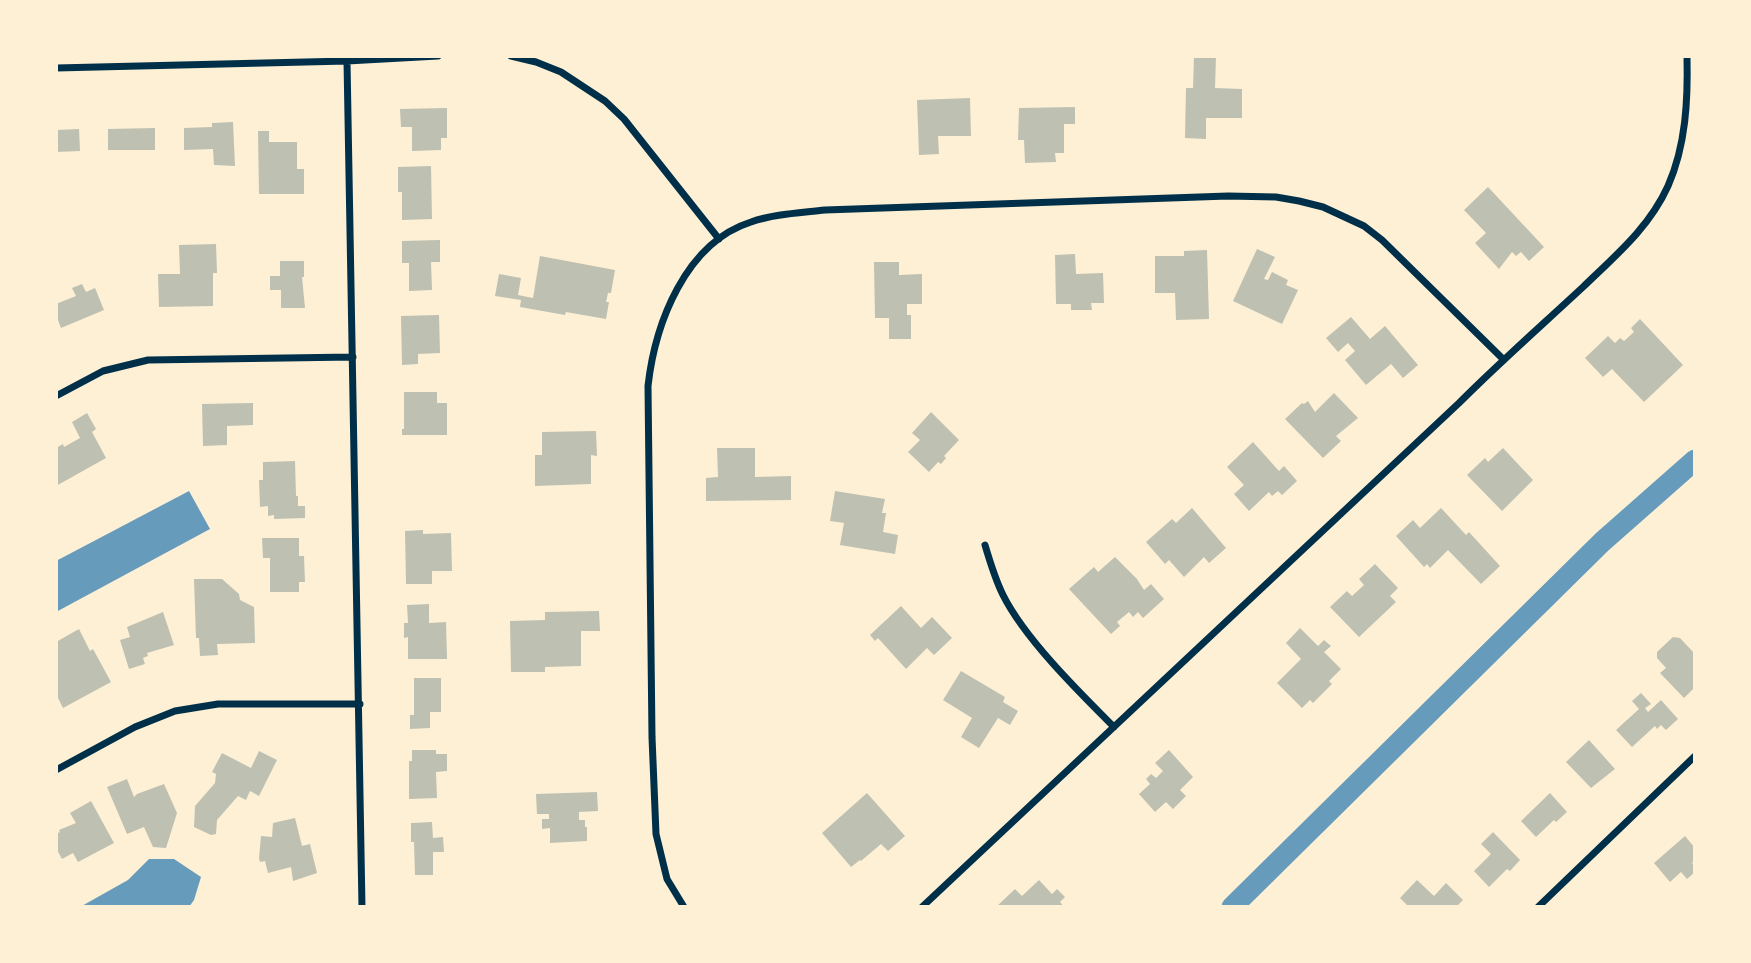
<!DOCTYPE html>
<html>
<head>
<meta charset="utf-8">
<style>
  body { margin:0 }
  #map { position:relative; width:1751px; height:963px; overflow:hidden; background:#fdf0d5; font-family:"Asap Condensed",sans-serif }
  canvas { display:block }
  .frame { position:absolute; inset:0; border:58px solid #fdf0d5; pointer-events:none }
</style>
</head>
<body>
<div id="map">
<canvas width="1751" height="963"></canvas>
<div class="frame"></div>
</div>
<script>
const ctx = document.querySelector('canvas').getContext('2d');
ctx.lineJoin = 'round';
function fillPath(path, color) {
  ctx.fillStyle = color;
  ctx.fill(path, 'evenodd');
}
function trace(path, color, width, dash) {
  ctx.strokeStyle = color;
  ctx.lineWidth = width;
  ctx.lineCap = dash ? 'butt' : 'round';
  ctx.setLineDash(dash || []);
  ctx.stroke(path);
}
fillPath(new Path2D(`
  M189 491 210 529 56 612V561Z
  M149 859H174L201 877 194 900 189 907H80L128 880Z`), '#669bbc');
trace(new Path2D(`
  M1232 907 1602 542 1695 460`), '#669bbc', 21);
fillPath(new Path2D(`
  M1194 56H1216L1215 88 1242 89V118H1206V139L1185 138 1186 88H1193Z
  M970 98 971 136H938L939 154 919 155 917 100Z
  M1075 107V124H1064V153H1055L1056 162 1025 163 1024 140H1018L1019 108Z
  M447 108V138H441V150L412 151V127H401L400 109Z
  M233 122 235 166 214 165 213 149 184 150V128L212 127V123Z
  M155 128V150H108V129Z
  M79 129 80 151 56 152V130Z
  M258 131H269V142H297V169H304V194H259Z
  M431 166 432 219 402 220V192H398V167Z
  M1488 187 1544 247 1529 261 1521 252 1516 256 1512 252 1499 269 1475 243 1486 233 1464 210Z
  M440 240V262H431L432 290 409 291V263H402V241Z
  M216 244 217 273H213V306L159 307 158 274H180L179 245Z
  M1257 249 1275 257 1264 279 1268 280 1272 272 1288 280 1286 285 1298 290 1282 324 1233 301Z
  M1207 250 1209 319 1176 320 1175 293H1155V256H1184V251Z
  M1075 254 1076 274 1103 273 1104 303H1091L1092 310H1071V304H1056L1055 255Z
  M540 256 615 270 611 293H608L606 302H609L606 319 566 312 565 315 520 307 521 300 495 296 499 274 521 278 518 295 533 298Z
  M280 261H304V277H302L305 308H281V290H270V276H280Z
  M874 262H899V275L922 274V304H907V315H911V339H889V318H875Z
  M82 284 86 292 95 288 104 310 61 328 56 315V304L76 296 72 288Z
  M439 315 440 353 418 354V364L402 365 401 316Z
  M1351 317 1370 339 1385 326 1418 365 1403 378 1391 364 1366 385 1345 360 1355 351 1348 343 1338 352 1326 338Z
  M1640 319 1683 365 1644 402 1612 369 1603 377 1585 358 1608 336 1615 343 1620 338 1624 341 1634 332 1631 328Z
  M404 392H437V403H447V435H402V429H404Z
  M1334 393 1358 418 1336 436 1341 441 1323 458 1285 419 1302 403 1304 404 1308 401 1315 412Z
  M253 403V425L227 426V445L203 446 202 404Z
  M931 412 959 440 944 456 946 458 941 464 938 462 929 472 908 452 920 440 912 433Z
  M87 413 96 429 92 432 106 458 56 486V448L63 444 64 447 80 438 72 422Z
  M596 431 597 456 591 455V484L535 486V455H542V432Z
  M1253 442 1279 471 1284 466 1297 481 1282 495 1278 491 1272 496 1269 492 1249 511 1234 494 1244 485 1227 467Z
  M717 448H755V477L791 476V500L706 501V478L718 477Z
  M1503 448 1533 480 1502 511 1467 475 1485 458 1488 462Z
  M295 461 296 496H298V506H305V518L274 519V515L268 516V506L260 507 259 480H263V462Z
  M835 491 885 499 882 513H886L883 532 898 535 895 554 840 545 844 523 830 521Z
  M1192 508 1226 548 1209 563 1204 557 1184 577 1169 560 1165 564 1146 542 1172 519 1176 523Z
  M1441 508 1466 535 1469 532 1500 566 1481 584 1448 550 1430 568 1427 564 1424 567 1396 536 1413 520 1420 528Z
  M423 530V534L451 533 452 571H432V584H406L405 531Z
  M262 538H299V556H304L305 582H299V592H270V558H263Z
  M1115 557 1137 579 1144 590 1151 584 1164 599 1143 618 1138 612 1133 617 1129 612 1117 622 1120 626 1111 634 1069 589 1094 567 1098 572Z
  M1375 564 1398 588 1390 596 1396 602 1359 637 1330 607 1347 591 1352 596 1364 585 1359 579Z
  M194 579H222L239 594 240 600 254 607 255 643 217 644 218 655 200 656 199 638H196Z
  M429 604V623L446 622 447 659H408V637L404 638V623H408L407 605Z
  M901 606 921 628 932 617 952 638 934 655 927 648 906 669 878 638 875 641 870 635Z
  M599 611 600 631H581V666L545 667V672H511L510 621 545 620V612Z
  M163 612 174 645 147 653 148 656 143 658 145 664 129 669 120 640 130 637 127 627Z
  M1300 628 1318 646 1324 640 1331 646 1324 652 1341 669 1329 681 1332 684 1313 703 1310 700 1302 708 1277 683 1301 659 1286 643Z
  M79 629 90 651 93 649 111 682 63 708 56 694V642Z
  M1673 637 1680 638 1695 654V687L1684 698 1660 673 1666 668 1657 658V652Z
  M961 671 1005 697 1003 702 1018 711 1010 725 998 718 979 748 961 737 972 718 943 700Z
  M414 678H441V712H430V728L410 729V715H414Z
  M1641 693 1651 704 1645 708 1648 712 1661 700 1678 719 1666 730 1661 725 1657 729 1655 726 1632 747 1616 730 1639 709 1632 701Z
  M1589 740 1615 769 1591 788 1566 762Z
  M412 750H436V754H447V771L436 772 437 798 409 799V761H412Z
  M1169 750 1193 777 1180 790 1186 796 1173 809 1166 802 1155 812 1139 794 1150 784 1146 779 1151 774 1156 778 1163 771 1155 763Z
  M259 751 277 760 259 796 250 791 246 800 238 796 217 820 216 834 211 835 194 827 195 806 215 783 216 774 212 772 222 753 251 768Z
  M127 779 134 797 137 794 164 784 177 813 166 848 153 847 144 827 127 834 107 787Z
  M597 792 598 811 579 812V820H585V827H587V841L550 843V828L542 829V819H549V814H537L536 794Z
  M867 793 905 836 888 851 881 844 861 861 860 860 851 867 822 833Z
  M1550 793 1567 812 1556 822 1554 820 1536 837 1521 821Z
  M91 801 114 843 78 862 73 853 62 859 56 848V834L60 832 59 830 76 823 70 813Z
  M295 818 302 846 310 844 317 873 293 881 291 867 268 873 265 861 260 862 259 858 261 836 272 837 273 823Z
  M432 822 433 838 443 837 444 852H433V875H415L414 842H411V823Z
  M1493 832 1520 860 1510 871 1507 869 1489 887 1474 871 1491 854 1481 844Z
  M1685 836 1695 848V860L1692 863 1695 866V872L1687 879 1681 872 1670 882 1654 863Z
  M1039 880 1052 894 1057 889 1065 897 1060 902 1064 907H996L1015 889 1022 896Z
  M1417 880 1434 896 1446 883 1463 900 1456 907H1406L1407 905 1400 898Z`), '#bec0b2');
trace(new Path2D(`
  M511 56 536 62 561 72 605 101 624 119 719 239
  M347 61 362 907
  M56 68 347 61 438 56
  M56 396 103 371 148 360 353 357
  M985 545C990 562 995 579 1003 595 1025 639 1079 692 1114 727
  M56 770 135 727 175 711 218 704H360
  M684 907 667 879 656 834 652 737 648 386C655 324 685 243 751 222 774 214 800 213 825 210L1228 196 1276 197 1299 201 1323 207 1364 226 1382 240 1503 359
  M922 907 1459 403C1499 363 1541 326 1583 287 1615 256 1649 228 1668 186 1686 145 1688 100 1687 56
  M1538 907 1695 756`), '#003049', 7);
</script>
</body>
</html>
